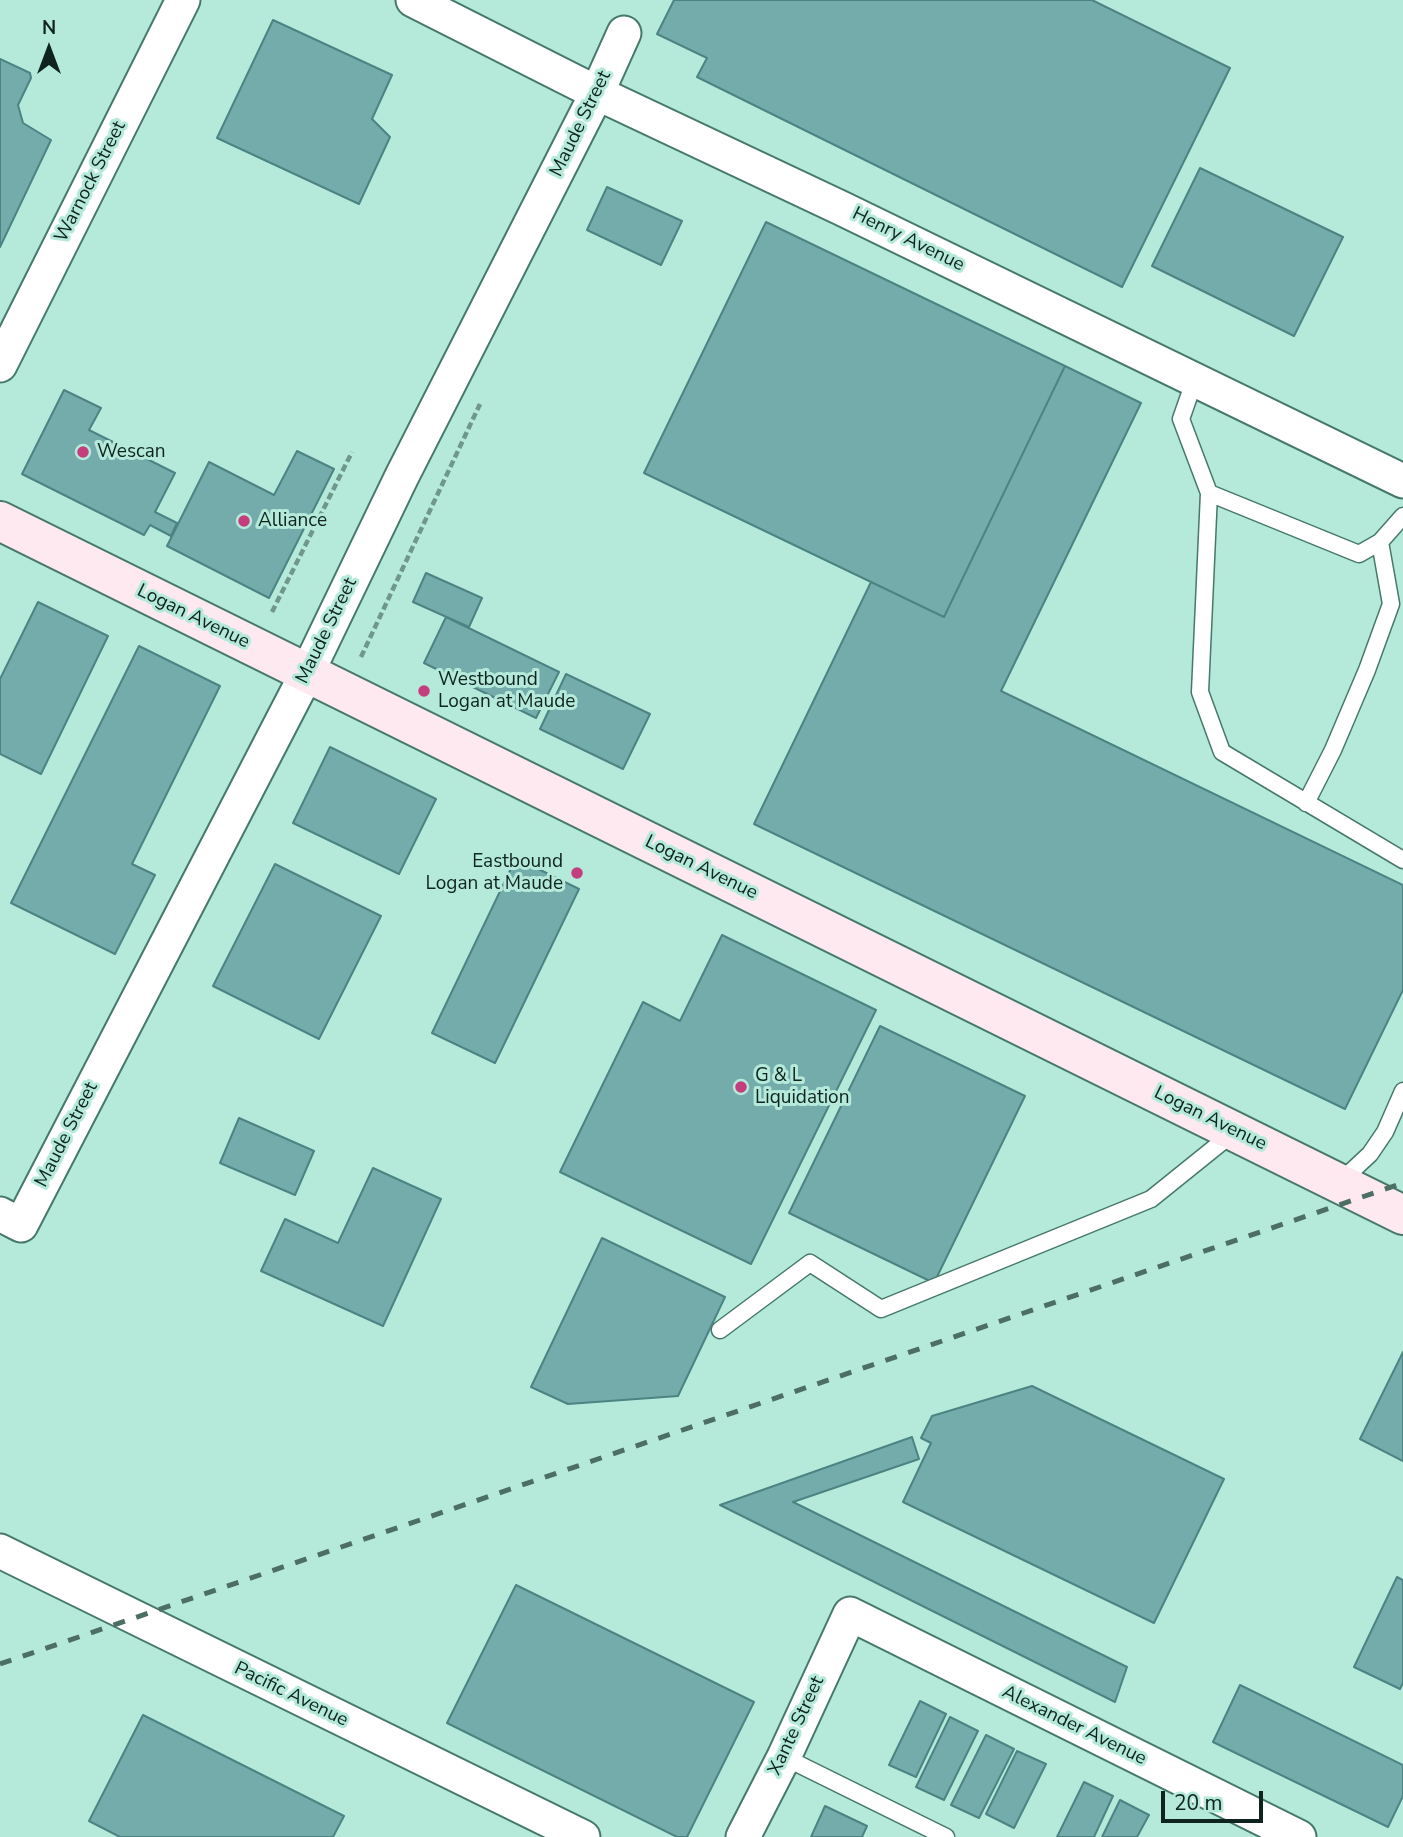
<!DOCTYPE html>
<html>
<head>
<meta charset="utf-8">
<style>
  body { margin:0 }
  #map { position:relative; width:1403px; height:1837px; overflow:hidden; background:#b5eadb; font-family:"Nunito Sans",sans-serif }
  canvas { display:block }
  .north { position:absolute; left:14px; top:14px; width:70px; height:70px; -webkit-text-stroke:5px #b5eadb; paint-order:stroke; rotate:0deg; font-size:19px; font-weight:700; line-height:28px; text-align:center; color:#0f241f }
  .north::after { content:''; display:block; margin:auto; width:24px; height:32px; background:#0f241f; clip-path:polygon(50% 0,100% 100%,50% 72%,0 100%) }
  .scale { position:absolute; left:1161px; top:1791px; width:102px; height:32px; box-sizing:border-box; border:4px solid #0f241f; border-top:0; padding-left:9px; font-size:21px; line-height:24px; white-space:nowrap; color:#0f241f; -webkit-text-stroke:5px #b5eadb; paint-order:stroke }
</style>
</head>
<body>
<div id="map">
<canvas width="1403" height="1837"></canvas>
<div class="north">N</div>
<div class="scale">20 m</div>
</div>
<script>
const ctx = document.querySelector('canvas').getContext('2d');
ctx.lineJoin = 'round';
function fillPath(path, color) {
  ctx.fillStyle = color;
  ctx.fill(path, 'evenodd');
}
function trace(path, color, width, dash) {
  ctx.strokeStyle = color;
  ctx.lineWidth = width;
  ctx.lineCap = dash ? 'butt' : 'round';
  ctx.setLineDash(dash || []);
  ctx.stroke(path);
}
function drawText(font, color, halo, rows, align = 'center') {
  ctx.font = font + ' "Nunito Sans",sans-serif';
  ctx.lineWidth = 6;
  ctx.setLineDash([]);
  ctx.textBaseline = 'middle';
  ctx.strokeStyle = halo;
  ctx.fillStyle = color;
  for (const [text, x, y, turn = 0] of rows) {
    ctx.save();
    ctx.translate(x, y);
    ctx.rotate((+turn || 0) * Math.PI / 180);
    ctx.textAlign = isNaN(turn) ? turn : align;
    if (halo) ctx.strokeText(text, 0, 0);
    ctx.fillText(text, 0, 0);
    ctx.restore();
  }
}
const building = new Path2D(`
  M674 0H1092L1230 68 1122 287 697 77 707 58 657 34Z
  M273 20 392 75 372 119 390 137 359 204 217 138Z
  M0 59 30 73 31 78 18 105 23 123 51 140 0 247Z
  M1200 168 1343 237 1294 336 1152 266Z
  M607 187 682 221 661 265 587 230Z
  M766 222 1065 366 944 617 644 473Z
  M1065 366 1141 403 1001 691 1403 885V990L1345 1109 754 824 871 582 944 617Z
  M64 390 101 408 89 430 175 473 155 512 177 523 171 536 150 525 144 535 22 474Z
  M297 451 334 469 269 598 167 546 209 462 274 495Z
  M426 573 482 598 469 627 413 602Z
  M38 602 108 636 41 774 0 754V679Z
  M446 617 559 672 536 718 424 663Z
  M139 646 220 686 132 864 155 875 115 954 11 903Z
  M566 674 650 714 623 769 540 729Z
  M330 747 436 799 399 874 293 823Z
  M516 858 579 889 495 1063 432 1033Z
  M275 864 381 916 319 1039 213 986Z
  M722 935 876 1010 751 1264 560 1172 643 1002 680 1021Z
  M880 1026 1025 1096 934 1283 789 1213Z
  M239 1118 314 1151 295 1195 220 1163Z
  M373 1168 441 1199 383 1326 261 1271 285 1219 338 1243Z
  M602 1238 725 1297 678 1396 568 1404 531 1387Z
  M1403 1352V1461L1360 1439Z
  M1032 1386 1224 1479 1154 1623 903 1502 931 1443 921 1438 932 1416Z
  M912 1437 919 1459 793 1502 1127 1667 1115 1702 720 1505Z
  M1397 1577 1403 1580V1683L1400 1689 1354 1667Z
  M516 1585 754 1702 687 1837H677L447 1723Z
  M1240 1685 1403 1765V1796L1388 1827 1213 1742Z
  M920 1701 946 1714 916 1777 889 1765Z
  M143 1715 344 1816 333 1837H120L89 1821Z
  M950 1717 978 1731 944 1800 916 1787Z
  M986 1735 1014 1749 979 1818 951 1805Z
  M1017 1751 1046 1764 1014 1828 986 1814Z
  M1084 1782 1113 1796 1094 1837H1057Z
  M1120 1800 1149 1815 1137 1837H1102Z
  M825 1806 867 1826 862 1837H811Z`);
fillPath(building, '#74acac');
trace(building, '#4c8383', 2);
const service = new Path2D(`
  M1195 379 1181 419 1209 493 1200 692 1222 752 1403 860
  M1209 493 1359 554 1380 542 1403 516
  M1306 803 1333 750 1367 670 1391 604 1380 542
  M1339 1183 1370 1154 1385 1132 1403 1091
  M720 1330 810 1263 881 1309 1151 1199 1233 1133
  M784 1757 946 1837`);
const minor = new Path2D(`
  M413 0 597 93 843 209 1403 481
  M0 365 183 0
  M0 1214 21 1225 307 673 402 476 597 93 624 33
  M0 1551 583 1837
  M743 1837 784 1757 850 1614 1299 1837`);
const secondary = new Path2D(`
  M0 521 1403 1215`);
trace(service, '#46786b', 19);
trace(minor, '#46786b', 37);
trace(secondary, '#46786b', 42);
trace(new Path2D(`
  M272 612 352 452
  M361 657 480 404`), '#6f978c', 4.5, [7, 3.5]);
trace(service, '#fff', 16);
trace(minor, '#fff', 33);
trace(secondary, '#ffe9f1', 38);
trace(new Path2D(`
  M0 1664 1403 1183`), '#4d6e65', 5, [12, 12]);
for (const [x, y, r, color] of [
  [83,452,7,"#c43d7c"],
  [244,521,7,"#c43d7c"],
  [424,691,7,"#c43d7c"],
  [577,873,7,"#c43d7c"],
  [741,1087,7,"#c43d7c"]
]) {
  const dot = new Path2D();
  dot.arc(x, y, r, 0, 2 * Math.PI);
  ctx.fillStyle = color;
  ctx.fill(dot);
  trace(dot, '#b5eadb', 2.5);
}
drawText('19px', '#0f241f', '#b5eadb', [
  ["Maude Street",581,124,-64],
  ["Warnock Street",91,182,-63],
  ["Henry Avenue",908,240,26],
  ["Logan Avenue",193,617,26],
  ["Maude Street",327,631,-64],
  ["Logan Avenue",701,868,26],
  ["Logan Avenue",1210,1119,26],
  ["Maude Street",67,1135,-63],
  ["Pacific Avenue",291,1695,26],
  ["Xante Street",797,1726,-65],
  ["Alexander Avenue",1074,1726,26]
]);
drawText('19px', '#0f241f', '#b5eadb', [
  ["Wescan",97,452],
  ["Alliance",258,521],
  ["Westbound",438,680],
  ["Logan at Maude",438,702],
  ["Eastbound",563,862,"right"],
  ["Logan at Maude",563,884,"right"],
  ["G & L",755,1076],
  ["Liquidation",755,1098]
], 'left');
</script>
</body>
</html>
